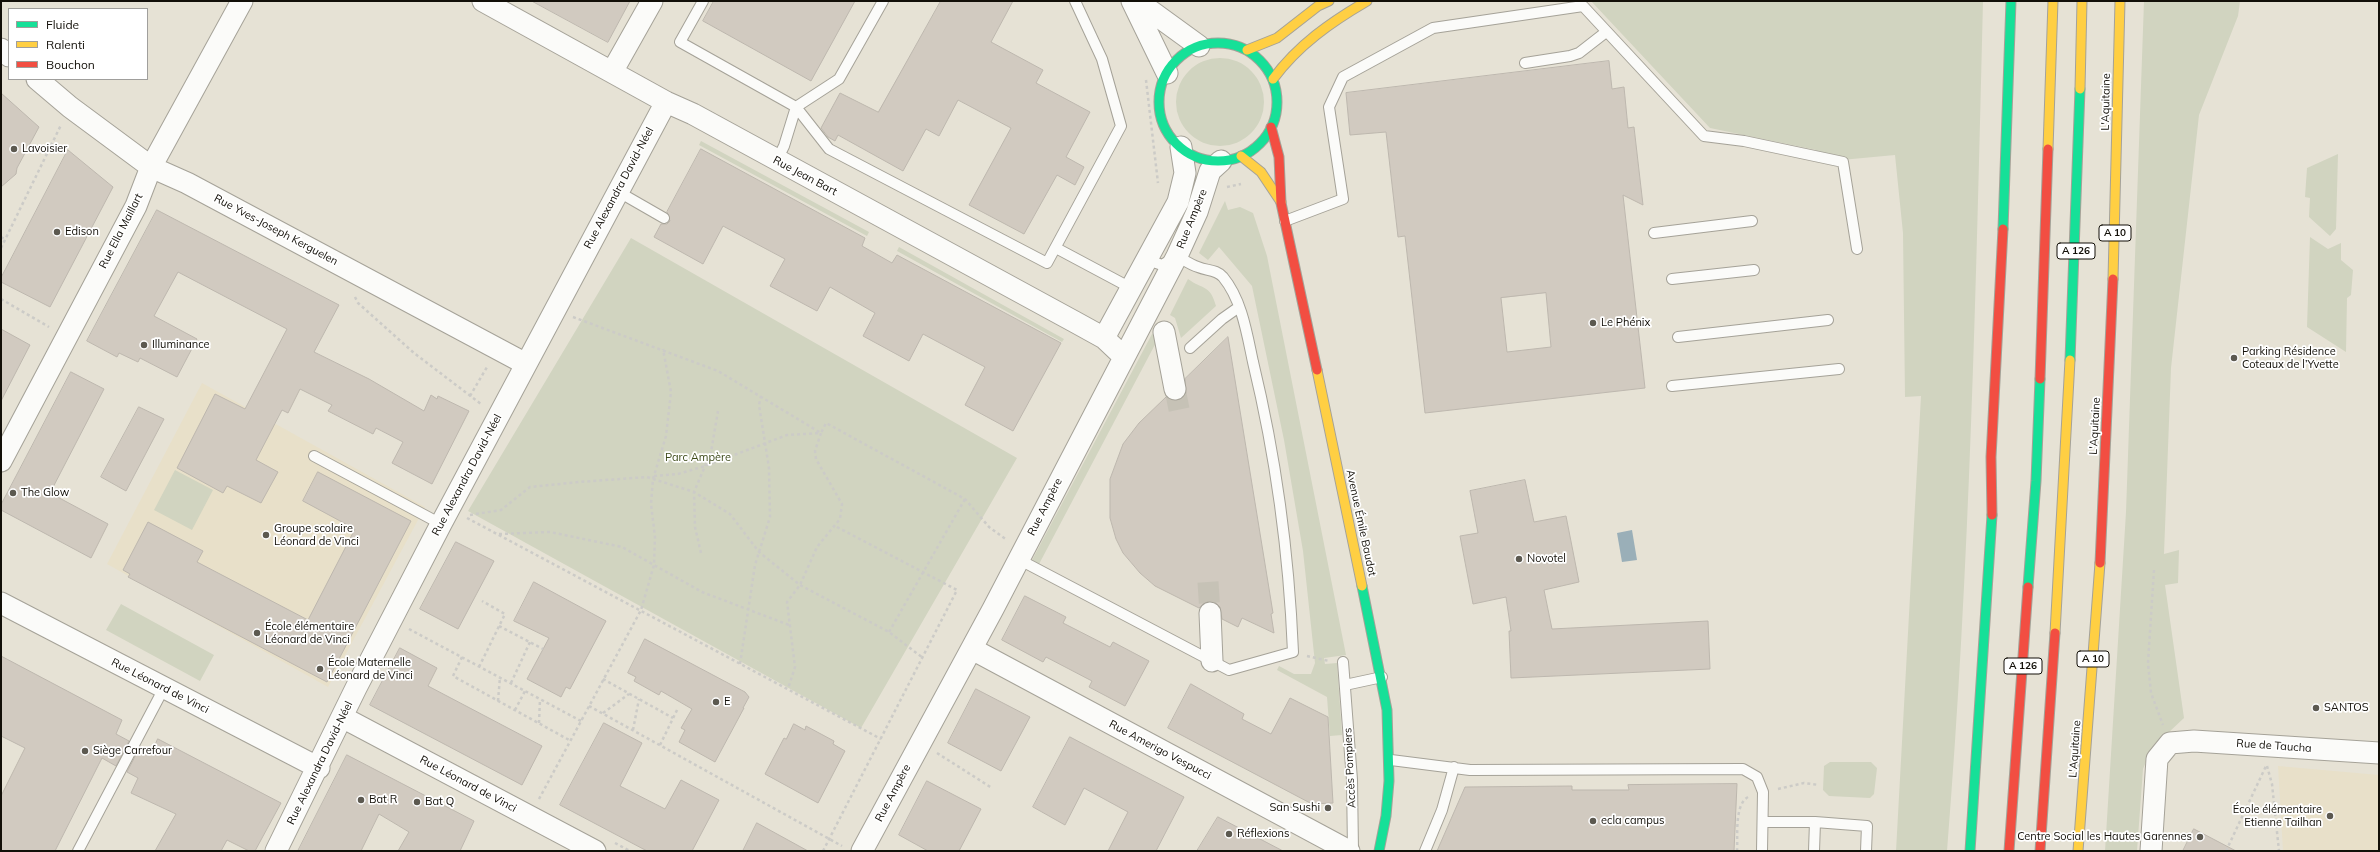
<!DOCTYPE html>
<html>
<head>
<meta charset="utf-8">
<style>
  body { margin:0 }
  #map { position:relative; width:2380px; height:852px; overflow:hidden; background:#e6e2d5; font-family:Mulish,sans-serif }
  canvas { display:block }
  .frame { position:absolute; inset:0; border:2px solid #120f08; pointer-events:none }
  .legend { position:absolute; left:8px; top:8px; width:140px; height:72px; box-sizing:border-box; background:#fff; border:1px solid #a09f9c; margin:0; padding:5px 7px; list-style:none; font-size:12px; color:#120f08 }
  .legend li { display:flex; align-items:center; gap:8px; height:20px }
  .legend b { width:20px; border:1px solid #a09f9c }
</style>
</head>
<body>
<div id="map">
<canvas width="2380" height="852"></canvas>
<div class="frame"></div>
<ul class="legend">
<li><b style="height:5px;background:#16e098"></b>Fluide</li>
<li><b style="height:5px;background:#ffcf43"></b>Ralenti</li>
<li><b style="height:5px;background:#f24e42"></b>Bouchon</li>
</ul>
</div>
<script>
const ctx = document.querySelector('canvas').getContext('2d');
ctx.lineJoin = 'round';
function fillPath(path, color) {
  ctx.fillStyle = color;
  ctx.fill(path, 'evenodd');
}
function trace(path, color, width, dash) {
  ctx.strokeStyle = color;
  ctx.lineWidth = width;
  ctx.lineCap = dash ? 'butt' : 'round';
  ctx.setLineDash(dash || []);
  ctx.stroke(path);
}
function drawText(font, color, halo, rows, align = 'center') {
  ctx.font = font + ' Mulish,sans-serif';
  ctx.lineWidth = 3.5;
  ctx.setLineDash([]);
  ctx.textBaseline = 'middle';
  ctx.strokeStyle = halo;
  ctx.fillStyle = color;
  for (const [text, x, y, turn = 0] of rows) {
    ctx.save();
    ctx.translate(x, y);
    ctx.rotate((+turn || 0) * Math.PI / 180);
    ctx.textAlign = isNaN(turn) ? turn : align;
    if (halo) ctx.strokeText(text, 0, 0);
    ctx.fillText(text, 0, 0);
    ctx.restore();
  }
}
fillPath(new Path2D(`
  M202 383 425 507 328 687 107 564Z
  M2278 766 2379 775V851H2283Z`), '#e8e0c9');
fillPath(new Path2D(`
  M1591 1H1983C1976 284 1970 568 1947 851H1896L1921 396 1905 397 1903 233 1895 155 1820 162 1816 150 1710 128Z
  M2144 1H2240L2238 16 2199 115 2171 368 2164 554 2179 550 2178 583 2165 585 2184 718 2151 749 2143 769 2137 851H2105L2126 512Z
  M1176 102a44 44 0 1 1 88 0a44 44 0 1 1-88 0Z
  M701 141 869 232 867 236 699 145Z
  M2338 154 2336 229 2330 236 2309 217 2310 198 2305 197 2307 168Z
  M1225 201 1228 210 1240 207 1253 213 1267 256 1346 655 1324 658 1325 664 1337 663 1342 735 1330 736 1327 697 1277 670 1279 666 1294 674H1311L1315 663 1303 551 1284 440 1252 286 1219 247 1208 260 1199 253Z
  M2310 237 2328 249 2341 243V260L2353 270 2351 295 2347 298 2346 352 2307 327Z
  M631 238 1017 458 861 728 468 511Z
  M899 247 1064 339 1062 342 897 251Z
  M1188 279C1203 290 1210 284 1216 306L1181 338 1175 318 1170 315Z
  M1152 334 1159 337 1038 566 1031 562Z
  M175 470 213 490 192 530 154 510Z
  M121 604 214 655 200 681 106 630Z
  M1830 762H1871L1877 768 1874 794 1870 798 1829 796 1823 790 1824 766Z`), '#d1d4c0');
fillPath(new Path2D(`
  M1632 530 1637 560 1622 562 1617 533Z`), '#9aafb8');
const building = new Path2D(`
  M532 1H630L608 42Z
  M714 1H855L811 81 703 21Z
  M941 1H1013L991 42 1043 70 1036 83 1090 112 1066 157 1084 167 1075 185 1057 175 1024 234 969 205 1011 128 958 100 939 136 926 129 903 171 838 135 835 141 828 137 821 128 840 93 878 112Z
  M1609 61 1612 89 1624 87 1628 128 1634 127 1643 205 1623 195 1645 388 1425 413 1405 236 1398 237 1386 132 1350 135 1346 93ZM1546 293 1551 347 1507 352 1501 298Z
  M1 93 39 127 17 168 16 174 1 187Z
  M701 149 865 238 862 246 892 263 897 255 1061 343 1013 431 965 405 985 367 923 334 909 361 863 336 875 313 830 287 817 311 770 286 785 259 723 226 703 264 654 237 661 224H667L670 221 667 212Z
  M68 150 113 187 50 307 1 282V278Z
  M157 210 339 305 314 352 369 379 424 411 431 395 437 399 438 396 469 411 432 484 392 463 403 442 376 428 373 434 328 411 332 405 300 389 288 413 282 410 256 460 278 472 261 503 227 486 223 493 177 468 215 394 245 409 287 329 178 272 154 316 197 339 177 377 140 358 138 362 119 353 117 357 87 341Z
  M1 329 30 345 1 401Z
  M1228 337 1273 613 1271 614 1274 633 1242 618 1238 627 1222 619 1220 607 1215 602 1204 603 1199 608 1155 586 1140 573 1123 553 1116 539 1110 518V479L1123 444 1139 423 1166 397 1177 401 1183 398 1186 393 1185 379Z
  M71 372 104 389 50 493 108 524 91 558 1 510V505Z
  M139 407 164 419 126 491 101 477Z
  M318 472 411 521 327 682 128 577 130 574 123 570 148 522 203 551 197 562 308 620 355 529 303 501Z
  M1525 480 1534 522 1566 516 1579 582 1544 590 1552 629 1708 621 1710 669 1511 678 1509 631H1511L1506 597 1473 604 1460 536 1478 533 1470 491Z
  M456 542 494 561 458 629 420 609Z
  M534 582 606 621 570 689 566 687 561 697 527 679 549 638 514 621Z
  M1025 596 1066 617 1063 623 1110 647 1113 642 1149 661 1125 706 1089 687 1092 681 1046 657 1043 662 1002 640Z
  M645 639 745 692 749 697 743 708H744L715 762 679 742 685 730 681 728 692 709 661 691 659 695 634 681 636 677 628 673Z
  M400 648 437 668 428 686 542 746 522 785 370 705Z
  M1 656 122 720 116 734 129 741 116 766 102 758 55 851H1V796L25 748 1 736Z
  M1191 684 1244 714 1242 719 1271 734 1290 698 1328 717 1333 803 1312 804 1168 728Z
  M976 689 1030 717 1001 771 948 743Z
  M604 723 642 743 620 786 665 809 681 780 719 800 692 851H647L560 805Z
  M794 724 805 730 806 726 834 741 833 744 845 751 818 803 765 774 784 738 786 739Z
  M1070 737 1184 797 1156 851H1108L1128 812 1084 788 1065 825 1033 807Z
  M158 739 281 803 255 851H249L227 840 221 851H155L176 814 131 793 138 778 127 772 140 747 151 753Z
  M347 755 474 821 460 851H398L409 832 379 814 361 851H298Z
  M927 781 981 809 959 851H928L899 835Z
  M1737 784 1734 851H1437L1465 787 1572 786V790H1629L1628 785Z
  M1218 817 1283 851H1197Z
  M757 823 808 851H743Z
  M2194 829 2236 851H2183Z`);
fillPath(building, '#d1cac0');
trace(building, '#bdb7ae', 1);
trace(new Path2D(`
  M1175 389 1181 419
  M1208 582 1210 613`), '#c6c2b6', 21, [21, 10]);
const lane = new Path2D(`
  M703 1 680 42 796 107 829 149 1047 263 1121 126 1102 59 1075 1
  M1525 63 1570 56 1579 53 1606 32
  M777 160 784 146 796 107 839 79 883 1
  M617 191 664 218
  M1285 221 1343 199 1329 107 1343 77 1433 28 1583 6 1704 136 1744 141 1843 162 1857 249
  M1654 233 1752 221
  M1056 248 1131 288
  M1672 279 1754 270
  M1678 337 1828 320
  M1190 348 1222 319 1239 307
  M1672 386 1839 369
  M314 456 441 524
  M1018 559 1229 670 1293 652C1289 554 1276 457 1253 362 1247 334 1242 300 1223 277 1216 269 1207 271 1198 267 1191 265 1184 260 1177 256L1162 265 1148 260
  M1343 662 1352 780 1353 851
  M1345 685 1382 677
  M1391 760 1470 770 1743 769 1757 777 1763 792 1762 851
  M1763 822H1815L1867 826 1866 851
  M78 851 164 688
  M1425 851 1442 810 1454 767
  M1814 851 1815 822`);
const street = new Path2D(`
  M483 1 666 102 693 114 1075 322 1104 338 1123 356
  M1132 1 1167 73
  M1137 1 1199 46
  M1 49 9 56
  M612 72 652 1
  M37 79 70 107 151 167 187 183 526 364
  M1164 332 1175 389
  M1104 338 1178 202 1185 173 1181 147
  M1 461 136 206 151 167 242 1
  M1 603 319 768
  M1210 613 1212 661
  M972 649 1349 851
  M342 717 595 851
  M276 851 356 688 441 524 666 102
  M862 851 993 609 1177 256 1197 212 1210 171 1221 161
  M2151 851 2157 759 2170 743 2194 741 2379 753`);
const fast = new Path2D(`
  M1159 102a59 59 0 1 1 118 0a59 59 0 1 1-118 0Z
  M2003 229 2011 1
  M2070 360 2080 89
  M1362 586 1387 710 1389 781 1386 816 1379 851
  M2028 587 2036 481 2040 379
  M1970 851 1992 515`);
const slow = new Path2D(`
  M1247 50 1277 38 1318 6 1329 1
  M1273 79C1298 45 1331 22 1367 1
  M2080 89 2082 1
  M2048 149 2053 1
  M1241 156 1261 172 1281 202
  M2113 279 2120 1
  M1317 370 1362 586
  M2055 633 2070 360
  M2078 851 2100 563`);
const jam = new Path2D(`
  M1271 127 1279 157 1281 203 1317 370
  M2040 379 2048 149
  M1992 515 1991 457 2003 229
  M2100 563 2113 279
  M2009 851 2028 587
  M2040 851 2055 633`);
trace(lane, '#a5a298', 12);
trace(street, '#a5a298', 23);
trace(fast, '#a5a298', 11);
trace(slow, '#a5a298', 11);
trace(jam, '#a5a298', 11);
trace(new Path2D(`
  M1146 80 1158 183
  M1227 187 1241 184
  M1 237 6 240
  M1 248 61 125
  M355 297 358 303 414 353 481 404
  M1 299 49 327
  M573 317 718 371 821 433 826 423 965 499 989 527 1007 540
  M470 396 487 367
  M654 476 678 474 705 466 787 435 821 433 815 451 816 459 842 504 840 519 817 547 800 585 787 602 795 667 788 689
  M470 515 501 510 530 487 579 482 647 477 694 492 730 514 759 552 800 585 889 632 923 658
  M467 518 881 739
  M499 534 550 532 622 547 702 592 789 625
  M701 553 695 527 694 492 711 452 718 411
  M2154 570 2148 663 2151 693 2163 725
  M499 626 543 649
  M409 629 581 721
  M889 632 965 499
  M1307 656 1329 661
  M462 657 453 676 571 741
  M740 664 755 565 770 517 769 468 759 405 761 396
  M479 667 505 614 482 601
  M603 679 673 718
  M511 683 530 642
  M498 701 500 677
  M589 706 842 846
  M515 710 525 691
  M603 713 629 694
  M539 723 540 699
  M633 730 639 699
  M660 745 678 708
  M937 753 992 788
  M2267 766 2272 784 2279 851
  M1778 789 1804 783 1819 785
  M539 799 641 610 654 565 655 537 651 504 653 479 666 436 671 392 663 349
  M615 843 630 851
  M823 851 957 590 835 526
  M1737 851C1738 837 1734 805 1748 797
  M2226 851 2266 766`), '#cccbc7', 2.5, [3, 3]);
trace(lane, '#fbfbf9', 10);
trace(street, '#fbfbf9', 21);
trace(fast, '#16e098', 9);
trace(slow, '#ffcf43', 9);
trace(jam, '#f24e42', 9);
for (const [x, y, r, color] of [
  [14,149,4,"#5c5950"],
  [57,232,4,"#5c5950"],
  [1593,323,4,"#5c5950"],
  [144,345,4,"#5c5950"],
  [2234,358,4,"#5c5950"],
  [13,493,4,"#5c5950"],
  [266,535,4,"#5c5950"],
  [1519,559,4,"#5c5950"],
  [257,633,4,"#5c5950"],
  [320,669,4,"#5c5950"],
  [716,702,4,"#5c5950"],
  [2316,708,4,"#5c5950"],
  [85,751,4,"#5c5950"],
  [361,800,4,"#5c5950"],
  [417,802,4,"#5c5950"],
  [1328,808,4,"#5c5950"],
  [2330,816,4,"#5c5950"],
  [1593,821,4,"#5c5950"],
  [1229,834,4,"#5c5950"],
  [2200,837,4,"#5c5950"]
]) {
  const dot = new Path2D();
  dot.arc(x, y, r, 0, 2 * Math.PI);
  ctx.fillStyle = color;
  ctx.fill(dot);
  trace(dot, '#fff', 1.5);
}
for (const [x, y, w] of [
  [2115,233,32],
  [2076,251,38],
  [2093,659,32],
  [2023,666,38]
]) {
  const box = new Path2D();
  box.roundRect(x - w / 2, y - 8, w, 16, 3);
  ctx.fillStyle = '#fff';
  ctx.fill(box);
  trace(box, '#120f08', 1);
}
drawText('bold 10px', '#120f08', null, [
  ["A 10",2115,233],
  ["A 126",2076,251],
  ["A 10",2093,659],
  ["A 126",2023,666]
]);
drawText('11px', '#120f08', '#fff', [
  ["L'Aquitaine",2106,102,-89],
  ["Rue Jean Bart",805,176,28],
  ["Rue Alexandra David-Néel",619,188,-62],
  ["Rue Ampère",1192,219,-68],
  ["Rue Yves-Joseph Kerguelen",276,230,28],
  ["Rue Ella Maillart",121,231,-63],
  ["L'Aquitaine",2095,426,-87],
  ["Rue Alexandra David-Néel",467,475,-62],
  ["Rue Ampère",1045,507,-63],
  ["Avenue Émile Baudot",1361,523,78],
  ["Rue Léonard de Vinci",160,686,27],
  ["Rue de Taucha",2274,746,4],
  ["L'Aquitaine",2075,749,-86],
  ["Rue Amerigo Vespucci",1160,750,28],
  ["Rue Alexandra David-Néel",320,763,-64],
  ["Accès Pompiers",1350,768,-93],
  ["Rue Léonard de Vinci",468,784,28],
  ["Rue Ampère",893,793,-62]
]);
drawText('11px', '#120f08', '#fff', [
  ["Lavoisier",22,149],
  ["Edison",65,232],
  ["Le Phénix",1601,323],
  ["Illuminance",152,345],
  ["Parking Résidence",2242,352],
  ["Coteaux de l’Yvette",2242,365],
  ["The Glow",21,493],
  ["Groupe scolaire",274,529],
  ["Léonard de Vinci",274,542],
  ["Novotel",1527,559],
  ["École élémentaire",265,627],
  ["Léonard de Vinci",265,640],
  ["École Maternelle",328,663],
  ["Léonard de Vinci",328,676],
  ["E",724,702],
  ["SANTOS",2324,708],
  ["Siège Carrefour",93,751],
  ["Bat R",369,800],
  ["Bat Q",425,802],
  ["San Sushi",1320,808,"right"],
  ["École élémentaire",2322,810,"right"],
  ["Etienne Tailhan",2322,823,"right"],
  ["ecla campus",1601,821],
  ["Réflexions",1237,834],
  ["Centre Social les Hautes Garennes",2192,837,"right"]
], 'left');
drawText('11px', '#3b4817', '#fff', [
  ["Parc Ampère",698,458]
]);
</script>
</body>
</html>
